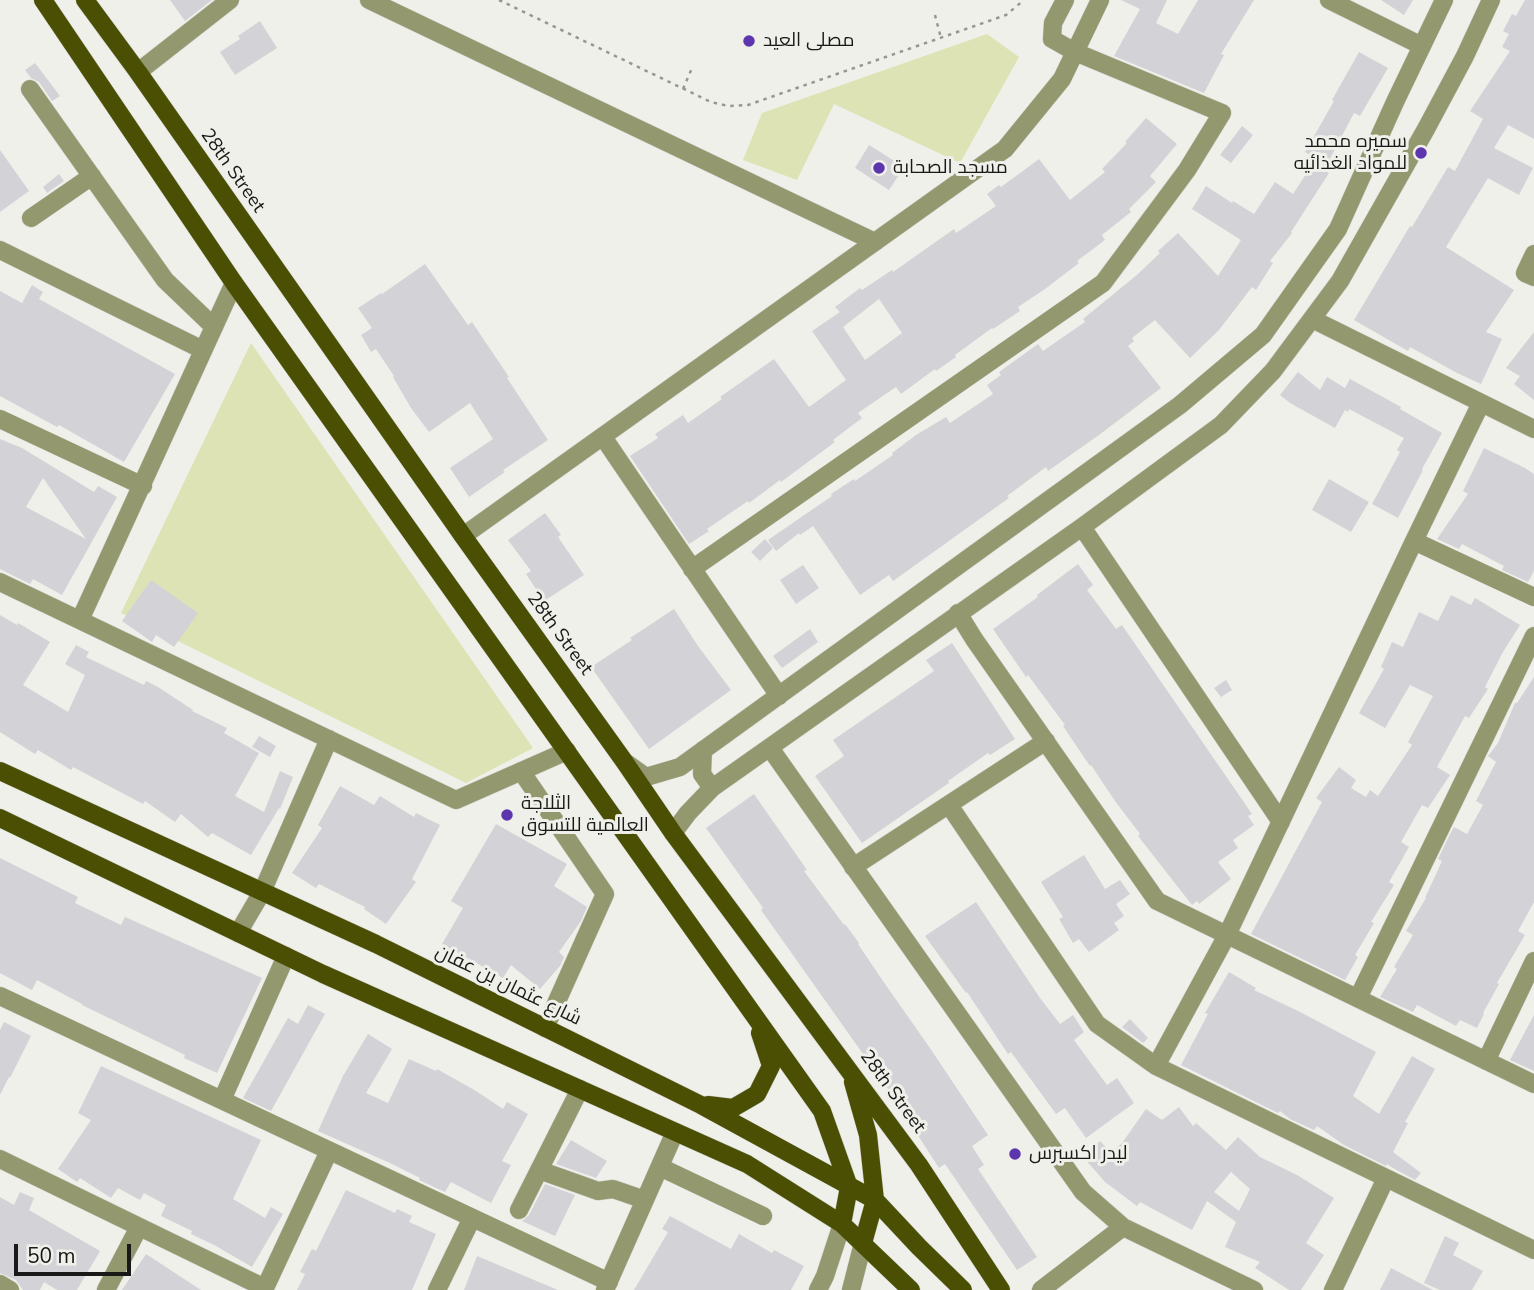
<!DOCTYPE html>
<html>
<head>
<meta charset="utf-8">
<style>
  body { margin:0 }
  #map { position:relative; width:1534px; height:1290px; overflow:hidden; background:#eff0ea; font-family:"Nunito Sans",sans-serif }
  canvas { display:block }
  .scale { position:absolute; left:14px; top:1244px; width:117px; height:32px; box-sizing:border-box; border:4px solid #191917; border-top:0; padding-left:9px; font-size:21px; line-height:24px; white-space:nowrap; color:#191917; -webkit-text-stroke:5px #eff0ea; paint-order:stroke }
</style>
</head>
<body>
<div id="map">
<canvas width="1534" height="1290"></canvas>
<div class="scale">50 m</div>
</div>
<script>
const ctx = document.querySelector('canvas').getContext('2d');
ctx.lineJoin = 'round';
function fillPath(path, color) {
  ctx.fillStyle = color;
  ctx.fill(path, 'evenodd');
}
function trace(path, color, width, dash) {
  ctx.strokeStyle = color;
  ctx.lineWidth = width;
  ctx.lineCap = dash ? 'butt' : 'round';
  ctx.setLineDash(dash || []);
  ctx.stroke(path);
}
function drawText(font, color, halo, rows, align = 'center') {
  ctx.font = font + ' "Nunito Sans",Cairo,sans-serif';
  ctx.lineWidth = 6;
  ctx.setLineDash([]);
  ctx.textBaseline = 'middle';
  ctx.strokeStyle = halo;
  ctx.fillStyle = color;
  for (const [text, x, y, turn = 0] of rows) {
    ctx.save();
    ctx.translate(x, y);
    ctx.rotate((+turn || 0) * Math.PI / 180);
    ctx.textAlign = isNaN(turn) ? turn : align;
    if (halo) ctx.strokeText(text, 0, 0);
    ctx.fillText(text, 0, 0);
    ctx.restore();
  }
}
fillPath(new Path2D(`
  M987 34 1019 57 960 163 834 104 797 180 743 160 762 113Z
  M251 343 533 748 466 783 121 613Z`), '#dde3b4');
fillPath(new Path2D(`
  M170 0H212L185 21Z
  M1121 0H1167L1156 23 1178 34 1198 0H1254L1221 54 1224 55 1204 93 1114 56 1140 9Z
  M1381 0H1413L1404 15Z
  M1525 0H1534V139L1508 125 1494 148 1533 168 1519 195 1488 178 1446 247 1514 290 1486 332 1502 339 1481 384 1457 373 1410 347 1408 351 1354 320 1410 226 1412 227 1448 167 1455 171 1483 119 1470 111 1510 51 1502 47 1509 34 1503 31 1512 14 1516 16Z
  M260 21 277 48 235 75 220 52 240 39 238 36Z
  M1359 52 1388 68 1360 116 1354 113 1324 170 1329 173 1291 232 1292 233 1270 261 1273 263 1256 290 1252 287 1219 330 1190 358 1155 320 1132 338 1134 341 1128 346 1161 388 1099 435 1048 471 1046 467 1007 496 1009 498 893 581 889 575 860 595 813 526 800 535 799 533 776 551 768 540 832 496 831 494 854 479 855 481 893 455 892 453 916 435 946 417 950 423 993 394 987 385 1001 375 999 372 1038 344 1043 351 1085 322 1083 319 1138 274 1160 253 1158 251 1178 233 1218 276 1241 240 1192 209 1206 186 1232 203 1233 201 1254 214 1275 182 1293 194 1316 159 1305 152 1334 101 1332 100Z
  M35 63 60 96 52 101 39 82 31 78 25 70Z
  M1146 118 1177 144 1150 176 1156 182 1129 209 1131 212 1102 235 1105 240 1077 261 1079 263 1045 289 1018 307 1020 311 993 329 992 328 955 355 956 357 936 371 935 369 901 394 896 387 858 413 862 418 833 440 835 442 781 482 780 480 749 503 748 501 707 529 709 531 689 544 630 456 658 438 655 434 683 415 688 423 722 399 720 397 774 359 809 407 846 380 812 331 840 312 835 307 860 288 862 290 892 270 893 272 954 229 956 233 996 206 987 194 999 185 1001 187 1039 159 1070 200 1105 172 1102 169 1127 143 1125 142ZM879 299 902 333 865 360 843 327Z
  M1242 126 1253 135 1231 163 1220 155Z
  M869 145 904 167 889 190 855 168Z
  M0 150 29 191 0 212Z
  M59 174 64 181 47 193 43 187Z
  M425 264 468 325 472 322 509 377 507 378 548 440 503 470 505 472 469 497 450 468 493 439 470 403 429 432 411 408 393 377 394 376 376 349 371 352 361 335 372 328 358 308 381 293 382 294Z
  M32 285 43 292 39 299 175 374 124 462 59 425 57 427 0 396V291L22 303Z
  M1534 332V400L1514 384 1520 376 1506 368Z
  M1298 372 1320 390 1327 377 1345 388 1350 379 1401 407 1400 409 1442 433 1422 469 1423 470 1398 518 1372 504 1400 452 1397 450 1404 438 1349 409 1348 412 1345 410 1335 428 1290 403 1280 395Z
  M0 439 22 448 94 492 98 486 117 497 62 595 33 579 30 584 0 569ZM43 478 86 539 26 507Z
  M1484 448 1525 468 1534 474V571L1528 582 1502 570 1504 566 1462 544 1459 549 1437 539 1468 494 1463 491Z
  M1329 479 1369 502 1351 532 1312 510Z
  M545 513 561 535 558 537 584 575 544 601 526 574 531 571 508 540Z
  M765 539 773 548 760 561 751 552Z
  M1078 564 1093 585 1087 590 1116 629 1122 625 1252 814 1248 816 1254 825 1233 840 1238 848 1218 862 1231 879 1199 904 1197 901 1192 905 1138 836 1140 834 1115 801 1091 765 1090 766 1063 726 1065 725 1028 675 1026 677 993 629 1038 597 1037 595Z
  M803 565 819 588 796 604 780 580Z
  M151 580 198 613 174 647 156 635 152 642 122 621Z
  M1451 595 1471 605 1475 598 1520 625 1503 652 1485 687 1488 689 1469 718 1465 716 1437 767 1450 775 1428 808 1422 805 1401 842 1409 847 1389 882 1394 885 1371 922 1374 923 1355 955 1358 957 1345 980 1251 934 1322 802 1316 798 1339 767 1356 780 1351 788 1366 797 1370 790 1378 796 1412 745 1408 742 1433 696 1410 685 1385 728 1359 713 1384 669 1381 667 1392 642 1403 647 1419 612 1438 621Z
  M674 609 698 646 731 690 649 749 591 667 632 640 630 638Z
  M0 615 17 625 18 623 50 642 23 685 68 712 85 675 65 664 76 645 89 652 86 657 144 685 146 681 158 687 193 710 192 711 227 728 224 733 259 753 235 796 264 812 280 771 293 777 280 809 279 808 251 855 212 833 208 837 181 814 175 822 145 801 143 804 73 767 71 770 38 750 35 754 0 732Z
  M810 629 818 642 782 668 773 656Z
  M952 643 1015 739 990 755 988 753 948 781 949 783 862 843 815 776 844 756 833 740 934 671 926 660Z
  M1534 677V902L1518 931 1525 935 1497 983 1499 984 1483 1013 1484 1014 1477 1028 1460 1020 1456 1026 1417 1005 1413 1012 1380 997 1397 969 1394 967 1413 935 1406 931 1426 898H1425L1442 861 1438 859 1449 836 1454 827 1467 834 1483 805 1476 801 1496 762 1488 756 1498 743 1515 703H1517Z
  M1226 680 1232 690 1221 697 1214 688Z
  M259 736 276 746 270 757 252 747Z
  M340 786 374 805 380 796 414 817 416 813 440 825 412 879 416 882 386 924 364 909 365 907 319 884 316 888 292 873 322 828 318 825Z
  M754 794 807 870 804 871 844 925 845 924 859 943 858 944 883 981 932 1051 988 1135 972 1146 984 1165 978 1169 1037 1257 1017 1270 945 1164 939 1168 890 1092 761 910 763 908 706 828Z
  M496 824 567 864 554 886 587 907 581 921 559 952 564 957 560 966 540 989 511 965 503 978 442 944 463 908 451 901Z
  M1084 855 1105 889 1120 880 1130 894 1116 904 1124 916 1114 923 1119 930 1089 952 1079 939 1073 943 1059 919 1063 917 1041 882Z
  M0 858 78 897 75 903 121 925 125 917 262 978 217 1073 184 1058 185 1055 82 1005V1004L37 980 32 990 0 973Z
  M976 902 1040 998 1060 1024 1073 1015 1084 1032 1074 1040 1107 1085 1117 1078 1134 1103 1086 1138 1065 1108 1056 1114 1011 1052 1008 1054 967 992 966 993 925 936Z
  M1229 972 1256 988 1254 990 1300 1012 1376 1052 1353 1096 1379 1114 1412 1056 1435 1069 1405 1122 1408 1123 1393 1152 1421 1173 1415 1180 1393 1168 1387 1164 1386 1166 1344 1145 1317 1126 1314 1130 1290 1119 1280 1111 1278 1113 1181 1065 1208 1014 1205 1013Z
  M308 1005 325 1014 271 1111 243 1098 288 1018 298 1024Z
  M1534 1015V1071L1510 1060Z
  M1130 1019 1148 1038 1143 1043 1122 1027Z
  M4 1022 31 1036 10 1078 9 1077 0 1095V1030Z
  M368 1034 392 1049 366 1093 388 1103 409 1059 436 1071 437 1069 476 1091 503 1109 507 1102 528 1114 502 1161 511 1165 491 1203 451 1182 445 1192 419 1180 420 1178 392 1164 318 1131 343 1076Z
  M101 1066 261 1140 233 1199 265 1218 271 1207 283 1214 252 1267 216 1246 191 1234 192 1231 161 1216 166 1205 144 1193 140 1200 118 1188 111 1198 80 1178 77 1182 58 1169 91 1120 78 1113Z
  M1179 1107 1193 1126 1196 1123 1226 1150 1238 1137 1260 1157 1297 1175 1334 1198 1306 1243 1324 1255 1301 1290H1289L1255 1268 1260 1262 1225 1247 1236 1222 1207 1201 1192 1230 1140 1202 1137 1206 1105 1182 1084 1158 1100 1141 1111 1152 1122 1143 1146 1109 1162 1120ZM1231 1172 1250 1189 1239 1211 1214 1192Z
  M571 1140 607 1161 596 1178 556 1164Z
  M545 1184 575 1195 555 1236 522 1221 529 1215Z
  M346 1190 395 1213 397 1209 412 1216 409 1222 436 1234 412 1290H297L305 1274 300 1272 312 1249 316 1251Z
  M20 1192 34 1198 29 1210 100 1251 77 1290H57L44 1282 40 1290H23L16 1280 0 1273V1197L14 1205Z
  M670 1216 731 1249 739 1234 772 1253 774 1250 804 1266 791 1290H634L668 1232 662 1229Z
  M1445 1236 1459 1243 1453 1255 1483 1271 1472 1290H1440L1424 1283Z
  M146 1254 201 1290H122Z
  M477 1256 558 1290H464Z
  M1391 1268 1433 1290H1380Z`), '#d3d2d7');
const minor = new Path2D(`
  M369 0 875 242
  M1329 0 1422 46
  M138 72 230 0
  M30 89 165 280 214 327
  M31 218 92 176
  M0 250 203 350
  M1534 254 1525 273 1534 277
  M1312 319 1534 429
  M0 419 143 486
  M603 437 779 696
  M1082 527 1281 822
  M463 536 1005 149 1062 79 1100 0
  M1414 541 1534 597
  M692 569 1103 283 1187 170 1222 113 1075 52 1052 39 1053 23 1065 0
  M0 582 456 800 567 751
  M958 613 974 639 1157 901 1534 1084
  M80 620 234 283
  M770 748 1083 1192 1123 1227 1254 1290
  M703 750 702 774 712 788
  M625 762 646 777 680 767 1180 405 1263 335 1338 229 1395 102 1444 0
  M521 771 605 894 545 1028
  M949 805 1097 1024 1156 1066 1534 1250
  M673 833 688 813 712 788 1082 527 1221 425 1273 371 1340 281 1426 129 1465 56 1491 0
  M853 867 1046 741
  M238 933 262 892 329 739
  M0 996 609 1282
  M1358 998 1534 636
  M1486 1061 1534 961
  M1156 1066 1227 935 1414 541 1481 403
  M222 1100 286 956
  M0 1159 265 1288
  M660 1167 763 1216
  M539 1170 598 1191 613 1189 645 1200
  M519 1210 580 1089
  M0 1284 10 1290
  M106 1290 139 1227
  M264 1290 329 1151
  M437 1290 472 1218
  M605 1290 675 1132
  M818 1290 825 1276 842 1224
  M851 1290 863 1243
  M1041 1290 1123 1227
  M1333 1290 1386 1178`);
const major = new Path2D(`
  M43 0 234 283 822 1111 849 1187 842 1224
  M85 0 138 72 463 536 624 761 673 833 919 1165 1001 1290
  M0 771 376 944 701 1105 875 1200 919 1247 963 1290
  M0 818 323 974 747 1164 842 1224 911 1290
  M853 1082 868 1135 875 1200 863 1243
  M708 1105 733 1108 757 1094 771 1066 760 1033`);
trace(minor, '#cdcec8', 19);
trace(major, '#cdcec8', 19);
trace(new Path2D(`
  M499 0 711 102 728 106 748 105 1006 15 1024 0
  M935 15 941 38
  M683 89 692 68`), '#969793', 2.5, [3.5, 5]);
trace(minor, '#93986e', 18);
trace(major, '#4b4f03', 18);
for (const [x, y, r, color] of [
  [749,41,7,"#5d36ae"],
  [1421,153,7,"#5d36ae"],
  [879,168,7,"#5d36ae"],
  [507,815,7,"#5d36ae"],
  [1015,1154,7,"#5d36ae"]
]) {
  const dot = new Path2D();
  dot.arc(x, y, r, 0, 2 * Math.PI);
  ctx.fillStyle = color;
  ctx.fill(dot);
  trace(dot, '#eff0ea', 2.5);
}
drawText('19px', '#191917', '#eff0ea', [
  ["مصلى العيد",763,41],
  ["سميره محمد",1407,142,"right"],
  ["للمواد الغذائيه",1407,164,"right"],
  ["مسجد الصحابة",893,168],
  ["الثلاجة",521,804],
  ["العالمية للتسوق",521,826],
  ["ليدر اكسبرس",1029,1154]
], 'left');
drawText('19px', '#191917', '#eff0ea', [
  ["28th Street",232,171,55],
  ["28th Street",559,634,54],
  ["شارع عثمان بن عفان",508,986,26],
  ["28th Street",892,1092,54]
]);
</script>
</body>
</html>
